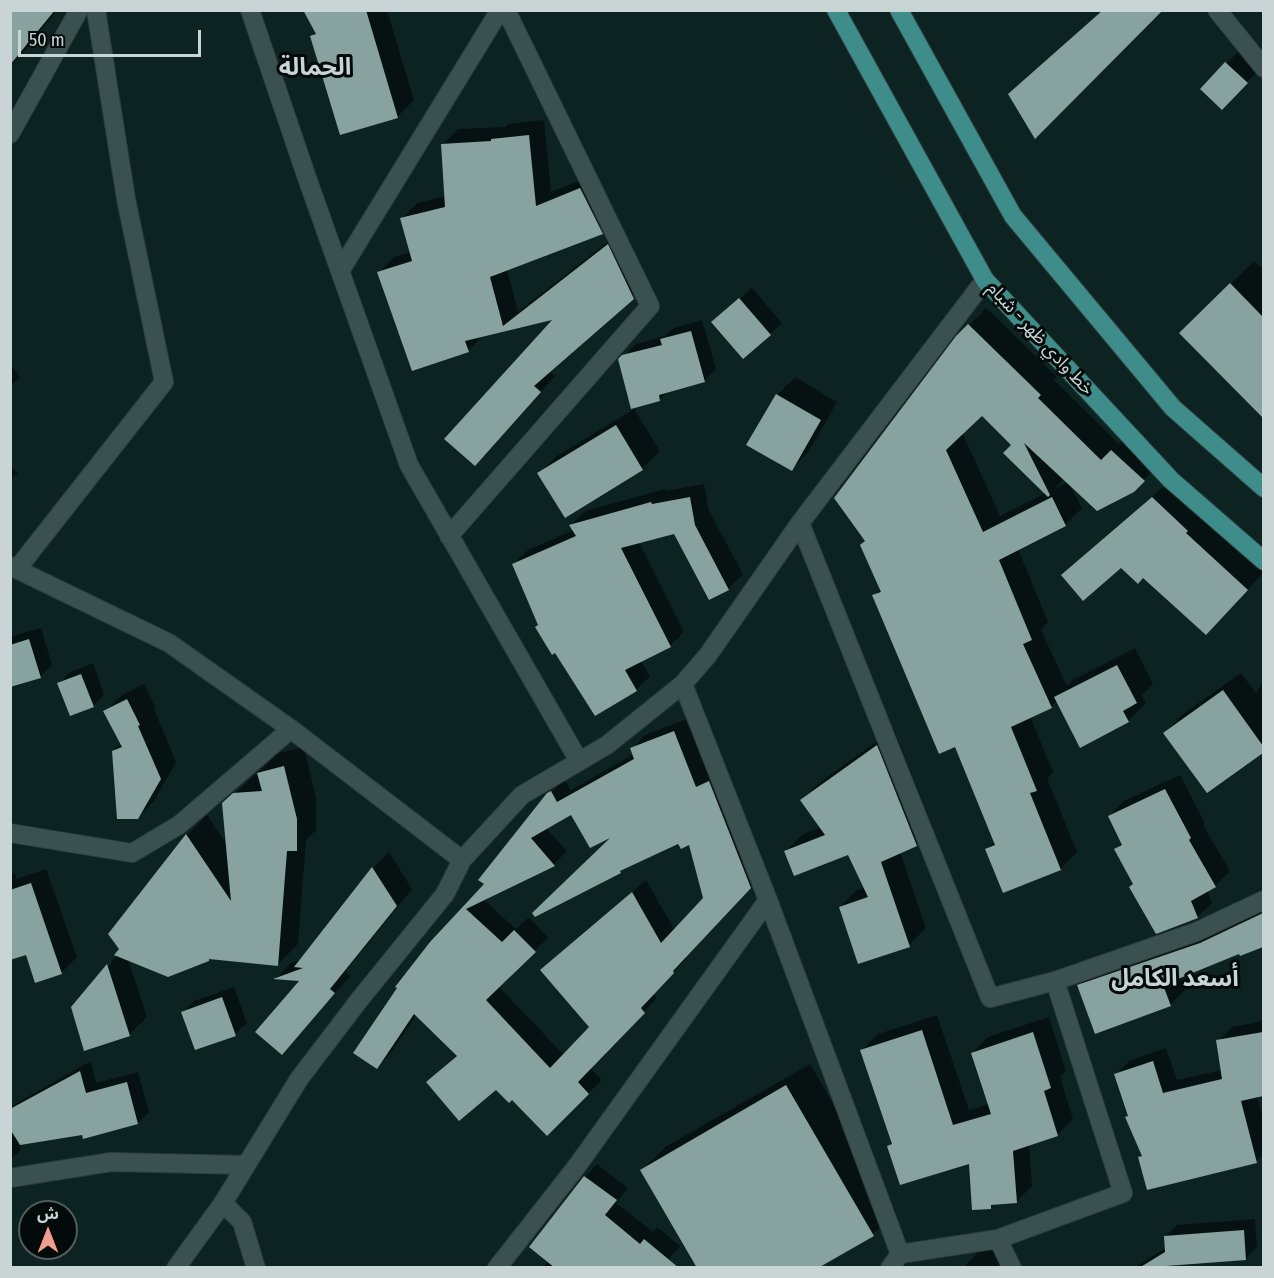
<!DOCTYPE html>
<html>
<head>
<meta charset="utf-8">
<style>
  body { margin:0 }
  #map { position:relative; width:1274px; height:1278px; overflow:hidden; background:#0c2322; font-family:"Fira Sans Condensed","Noto Sans Arabic",sans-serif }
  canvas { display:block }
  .frame { position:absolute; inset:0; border:12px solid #c8d5d4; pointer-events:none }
  .north { position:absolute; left:18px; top:1200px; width:60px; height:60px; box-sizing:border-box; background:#030b0a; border:2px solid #525c5b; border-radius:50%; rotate:0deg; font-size:16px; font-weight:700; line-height:24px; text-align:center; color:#c8d5d4 }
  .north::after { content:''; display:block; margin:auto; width:21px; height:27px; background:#f59c90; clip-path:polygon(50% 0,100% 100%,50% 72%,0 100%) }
  .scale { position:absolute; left:18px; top:30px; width:183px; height:27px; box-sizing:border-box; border:3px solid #c8d5d4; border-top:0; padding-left:8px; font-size:18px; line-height:21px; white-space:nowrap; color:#c8d5d4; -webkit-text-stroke:4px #030b0a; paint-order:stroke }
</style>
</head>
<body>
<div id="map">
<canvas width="1274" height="1278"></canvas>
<div class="frame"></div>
<div class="north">ش</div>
<div class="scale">50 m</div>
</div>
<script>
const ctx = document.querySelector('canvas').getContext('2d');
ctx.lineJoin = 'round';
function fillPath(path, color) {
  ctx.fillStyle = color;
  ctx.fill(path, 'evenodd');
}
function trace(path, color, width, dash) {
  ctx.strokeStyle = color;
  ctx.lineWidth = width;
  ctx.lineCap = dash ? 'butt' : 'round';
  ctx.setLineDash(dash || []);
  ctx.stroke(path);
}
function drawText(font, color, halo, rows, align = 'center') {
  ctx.font = font + ' "Fira Sans Condensed","Noto Sans Arabic",sans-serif';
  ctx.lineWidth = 6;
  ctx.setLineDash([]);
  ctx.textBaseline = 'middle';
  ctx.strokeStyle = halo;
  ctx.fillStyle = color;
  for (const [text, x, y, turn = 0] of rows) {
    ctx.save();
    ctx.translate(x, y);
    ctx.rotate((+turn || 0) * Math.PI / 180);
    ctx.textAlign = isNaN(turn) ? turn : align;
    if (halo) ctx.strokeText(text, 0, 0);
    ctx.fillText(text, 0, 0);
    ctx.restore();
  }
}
fillPath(new Path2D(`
  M10 10H57L37 35 38 36 10 67Z
  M305 10H387L414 100 397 117 312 36 316 32Z
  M1103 10 1010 94 1028 76Z
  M1238 52 1258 71 1222 108 1202 89Z
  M544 120 551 192 596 174 617 218 602 233 507 269 518 312 623 230 648 282 549 371 555 376 490 449 556 317 484 335 468 351 379 272 394 257 411 252 402 218 417 203 446 196 443 145 458 129 505 127 508 124Z
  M1254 261 1264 270 1263 415 1181 333Z
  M752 288 782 323 770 334 713 322Z
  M986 308 1057 377 1054 380 1119 444 1129 434 1160 463 1133 491 1070 485 1082 508 1065 525 1018 549 1048 622 1041 630 1067 686 1073 680 1135 648 1153 684 1142 695 1146 703 1128 721 1081 746 1057 701 1051 707 1030 716 1053 772 1047 778 1077 852 1061 869 987 849 995 841 956 745 874 596 881 589 867 541 958 337ZM982 414 1013 445 1046 493 1000 516 962 432ZM1064 479 1068 482 1056 488V487Z
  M702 320 716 369 704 381 668 391 659 400 620 360 636 344 665 336 674 328Z
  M10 363 20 377 10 387Z
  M795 377 837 402 809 451 792 469 777 395Z
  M634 409 660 451 642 469 565 516 539 473 557 456Z
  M10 465 18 473 10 481Z
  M1169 482 1201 515 1264 572 1223 617 1121 566 1063 575Z
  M704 484 709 511 743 574 728 589 710 598 675 532 639 542 684 632 670 646 641 661 650 676 636 690 540 624 513 564 528 550 574 530 571 525 585 511 665 489 666 491Z
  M41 628 52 665 40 677 10 685V637Z
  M93 663 104 694 93 706 59 683 71 672Z
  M1241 673 1256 693 1264 680V703L1262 701 1264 704V751L1207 791 1165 733 1182 715Z
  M144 684 155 707 154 709 176 762 154 801 138 817 113 751 121 743 105 712 122 695Z
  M687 719 709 775 764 874 685 957 686 959 653 994 657 998 590 1068 602 1080 547 1134 512 1098 496 1088 428 1082 457 1055 417 1014 390 1054 377 1067 399 988 486 884 549 794 564 779 571 790 634 754 632 749 645 735ZM572 813 615 835 535 915 620 872 625 867 679 842 690 843 705 898 675 931 646 880 542 970 591 1027 564 1055 498 986 548 938 529 917 516 929 483 899 554 864 567 851 546 828Z
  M894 729 933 828 916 845 900 852 926 928 909 945 840 907 857 890 865 888 849 853 786 851 803 834 821 827 802 800 819 783Z
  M304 747 316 799V830L306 840 298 944 278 964 210 958 128 959 147 1017 129 1035 73 1007 118 955 120 950 110 934 187 835 207 815 228 846 224 803 279 753Z
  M1180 775 1205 823 1203 825 1230 871 1215 886 1207 890 1212 903 1197 917 1134 883 1116 849 1122 843 1110 816 1124 801Z
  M389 852 412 889 345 972 350 976 282 1053 302 980 276 978 291 963 302 959 373 868Z
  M46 869 77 957 61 973 27 953 10 958V875L15 873 16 879Z
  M1264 906V945L1241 954 1240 952 1180 976 1185 990 1170 1005 1079 986 1094 971Z
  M234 987 247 1023 235 1034 183 1013 194 1001Z
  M937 1015 969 1110 989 1104 972 1053 988 1037 1049 1017 1066 1071 1060 1077 1073 1119 1057 1135 1029 1144 1032 1186 1016 1202 994 1203 990 1208 970 1162 889 1146 893 1142 862 1050 878 1034Z
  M1264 1018V1089L1257 1096 1264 1123V1154L1256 1161 1140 1157 1143 1154 1127 1117 1129 1115 1115 1075 1129 1061 1166 1048 1177 1080 1222 1070 1218 1041 1232 1027 1260 1022Z
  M91 1061 96 1083 138 1072 149 1112 138 1123 21 1143 20 1151 10 1160V1107Z
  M810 1064 896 1212 873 1234 642 1170 665 1147Z
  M597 1164 628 1188 616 1203 653 1232 657 1227 680 1246 661 1268H542L549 1261 585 1177Z
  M1255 1219 1257 1247 1246 1259 1175 1265 1176 1268H1133L1166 1248 1165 1237 1177 1225Z
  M1004 1243 1015 1268H967L966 1265 977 1253Z`), '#0007');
fillPath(new Path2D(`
  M10 10H55L10 65Z
  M303 10H366L398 118 340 135 310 36 316 34Z
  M1103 10H1163L1035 139 1008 94Z
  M1225 62 1248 83 1222 110 1200 89Z
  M529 135 536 206 580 188 603 234 490 277 503 326 608 244 634 299 534 386 541 392 475 466 444 439 552 320 465 341 469 352 412 371 377 272 412 261 400 218 445 207 441 144 491 141V139Z
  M1230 283 1263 317V418L1179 333Z
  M739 298 771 335 743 359 711 322Z
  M968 324 1041 395 1038 398 1101 460 1111 450 1145 481 1134 492 1097 511 1024 443 1050 495 1048 497 1003 453 1011 445 982 416 946 450 983 532 1052 497 1066 526 999 560 1032 640 1023 644 1052 708 1011 727 1037 791 1030 793 1061 870 1003 893 985 849 995 845 955 747 939 754 872 595 881 592 860 545 865 541 834 498 956 336Z
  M691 331 705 382 659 395 660 401 631 409 618 359 622 355 662 345 660 339Z
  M776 394 821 420 792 471 746 445Z
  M616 425 643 470 565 518 537 473Z
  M690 497 695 525 729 590 709 600 674 534 621 548 671 647 625 670 637 691 595 716 555 653 552 655 535 627 538 625 512 564 576 536 569 525 651 502 652 504Z
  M1152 497 1188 531 1186 533 1248 590 1206 635 1143 578 1138 584 1121 568 1083 601 1061 575Z
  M29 639 41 678 10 687V645Z
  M1117 665 1137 703 1123 711 1129 722 1080 748 1054 697Z
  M81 674 94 707 70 716 57 683Z
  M1223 690 1263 746V753L1207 793 1163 733Z
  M127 699 140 725 138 726 161 779 138 819H117L112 751 122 747 103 711Z
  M674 731 696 787 709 781 751 888 673 971 674 973 641 1008 645 1013 578 1082 589 1094 547 1136 512 1100 509 1103 496 1090 459 1121 426 1082 457 1056 414 1014 377 1069 353 1053 397 988 395 987 430 942 484 884 478 880 547 793 551 791 557 802 634 759 630 748ZM571 815 590 848 610 838 532 913 535 917 621 873 620 871 678 844 681 849 689 845 703 898 661 943 632 892 540 970 589 1027 550 1068 486 1000 536 952 514 930 502 942 466 909 555 866 531 838Z
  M877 745 917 846 881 862 910 947 858 964 839 907 868 897 848 855 794 876 784 851 825 835 800 800Z
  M284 766 297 819V851H287L278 966 209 959V961L168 977 114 955 119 949 108 934 186 834 231 901 222 803 233 793 262 791 257 773Z
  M1165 789 1191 838 1189 840 1216 887 1191 901 1198 918 1156 934 1129 887 1133 884 1114 849 1122 845 1108 816Z
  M372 867 397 906 330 989 335 993 282 1055 255 1032 299 981 273 979 303 968 294 967Z
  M31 883 62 974 35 983 26 955 10 960V890Z
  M1263 913V947L1240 956 1239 954 1163 985 1171 1006 1095 1034 1077 985 1200 943Z
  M107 964 130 1036 84 1051 71 1007Z
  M222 997 236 1036 195 1050 181 1012Z
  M922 1030 953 1125 991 1114 971 1053 1033 1032 1051 1088 1044 1091 1058 1136 1013 1151 1017 1203 991 1205V1209L972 1210 969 1164 900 1185 887 1146 892 1144 860 1050Z
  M1263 1032V1096L1241 1101 1257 1163 1147 1190 1138 1157 1142 1156 1125 1117 1128 1116 1114 1074 1153 1061 1163 1093 1222 1079 1216 1040Z
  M80 1071 86 1093 127 1082 138 1124 83 1139 82 1135 20 1145 10 1129V1109Z
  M786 1085 874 1236 818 1268H697L640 1170Z
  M584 1176 617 1200 605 1215 640 1244 644 1239 679 1268H555L529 1247Z
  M1244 1230 1246 1260 1139 1268 1165 1252 1164 1236Z`), '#88a2a0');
const street = new Path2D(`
  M250 10 307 178 409 465 579 761
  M1217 10 1264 68
  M10 134 79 10
  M340 271 500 10
  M800 523 990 998 1055 981 1196 932 1264 900
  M449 536 650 306 506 10
  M10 566 169 643 291 729 462 860
  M17 569 164 382 126 199 96 10
  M683 684 768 900 900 1254 890 1268
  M10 833 132 853 179 825 291 729
  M10 1178 111 1162 245 1165
  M223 1203 242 1222 256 1268
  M998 1239 1012 1268
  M900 1254 998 1239 1123 1193 1055 981
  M176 1268 223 1203 299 1079 360 999 445 894 462 860 522 795 607 745 683 684 708 655 800 523 985 280
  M497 1268 577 1166 768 900`);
const primary = new Path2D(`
  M836 10 985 280 1171 480 1264 561
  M899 10 1013 216 1173 408 1264 488`);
trace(street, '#303c3c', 20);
trace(primary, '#303c3c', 20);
trace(street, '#3a5150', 18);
trace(primary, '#3f8d8a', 18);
drawText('18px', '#c8d5d4', '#030b0a', [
  ["خط وادي ظهر - شبام",1040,339,47]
]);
drawText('bold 24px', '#c8d5d4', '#030b0a', [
  ["الحمالة",315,68],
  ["أسعد الكامل",1175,979]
]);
</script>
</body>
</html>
